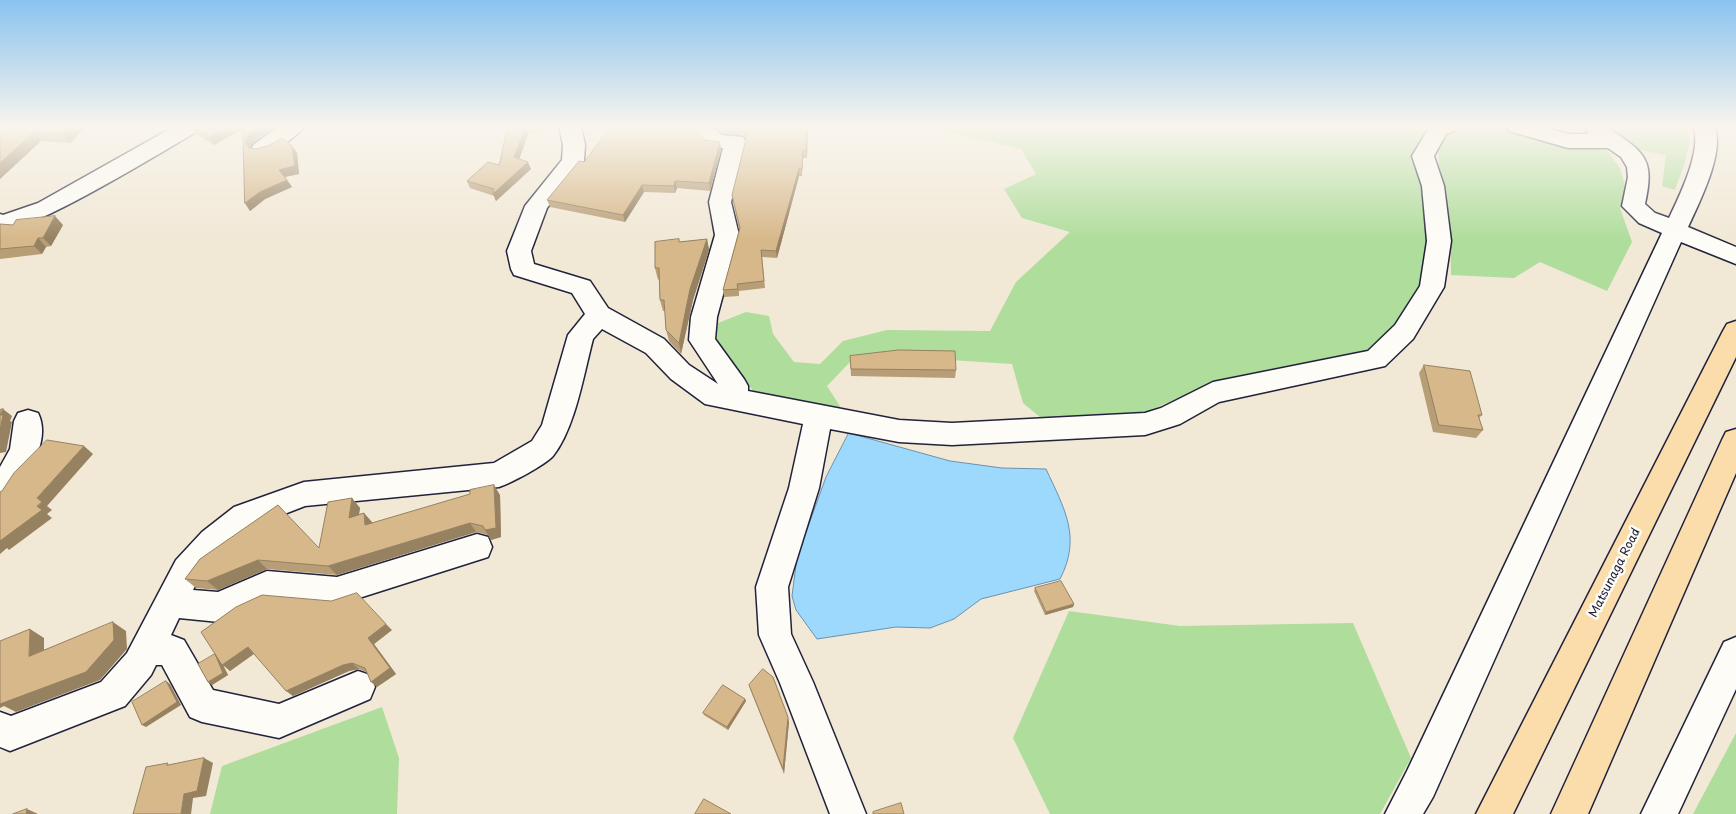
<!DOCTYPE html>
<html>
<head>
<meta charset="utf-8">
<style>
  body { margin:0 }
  canvas { display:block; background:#f1e8d6 }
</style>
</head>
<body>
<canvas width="1736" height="814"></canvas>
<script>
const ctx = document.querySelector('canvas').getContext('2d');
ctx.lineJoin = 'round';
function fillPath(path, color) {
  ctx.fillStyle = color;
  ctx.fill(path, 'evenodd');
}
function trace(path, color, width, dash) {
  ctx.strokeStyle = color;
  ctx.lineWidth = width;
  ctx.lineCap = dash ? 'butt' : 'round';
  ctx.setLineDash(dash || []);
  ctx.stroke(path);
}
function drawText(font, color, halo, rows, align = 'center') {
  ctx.font = font + ' "Playpen Sans",sans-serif';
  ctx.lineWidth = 5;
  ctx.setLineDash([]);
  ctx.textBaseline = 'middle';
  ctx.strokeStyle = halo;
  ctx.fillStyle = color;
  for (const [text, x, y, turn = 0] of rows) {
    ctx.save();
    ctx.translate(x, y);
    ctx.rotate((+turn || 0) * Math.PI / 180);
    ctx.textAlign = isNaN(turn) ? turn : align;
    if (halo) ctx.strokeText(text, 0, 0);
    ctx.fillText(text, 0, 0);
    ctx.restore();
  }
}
fillPath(new Path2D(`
  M934 126H1423L1427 131 1435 241 1421 295 1369 356 1204 387 1139 415 1047 423 1023 403 1012 364 920 358 851 361 827 386 849 420 761 401 715 342 718 323 746 312 769 316 773 334 794 362 820 364 843 341 887 330 990 331 1016 282 1070 232 1022 218 1004 189 1036 174 1021 149 934 129Z
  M1472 126H1494L1569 145 1606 149 1620 168 1627 193 1620 208 1632 242 1607 291 1540 262 1514 278 1451 275 1450 220 1439 164 1438 143 1450 130Z
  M1620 126H1685L1690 140 1685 162 1675 190 1662 186 1666 155 1639 150 1618 138Z
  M1069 611 1180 626 1353 623 1411 758 1380 814H1050L1013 738Z
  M382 707 399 758 397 814H210L222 766Z
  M1736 733V814H1693Z`), '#afdd9c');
const water = new Path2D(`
  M849 433 950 461 1002 468 1046 469C1064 508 1082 537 1060 579L981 599 954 619 930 628 896 627 817 639 796 610 792 596 797 557 826 477Z`);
fillPath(water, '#9dd9fd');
trace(water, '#6c90af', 1);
const street = new Path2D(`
  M175 126H201L198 131C168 148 26 236 0 230V214L3 215 38 203Z
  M280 126H304L301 131C288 141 272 158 254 154L251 149 254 144Z
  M559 126H581L585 145 584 161 547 208 531 251 534 264 590 281 608 308 664 339 689 365 718 384 689 340 691 317 715 235 709 202 723 148 708 146 689 126H712L722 135 743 137 746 142 731 202 739 235 717 317 715 339 744 379 748 386V391L899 420 952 423 1145 413 1161 408 1213 382 1368 351 1395 325 1420 286 1427 241 1422 186 1412 156 1430 126H1457L1454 131 1446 134 1434 156 1444 186 1451 241 1444 287 1413 339 1385 366 1219 402 1180 424 1145 435 952 445 899 442 830 429 819 488 788 587 791 634 813 682 866 814H830L780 683 759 635 756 587 789 488 803 424 705 404 671 379 646 353 602 329 593 339C584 373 575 429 553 456 545 465 511 483 499 487L305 506 256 525 224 550 198 580 193 590 218 592 267 571 337 577 477 534 488 537 492 547 488 557 337 605 269 599 219 622 179 618 171 635 184 640 213 690 279 704 358 671 370 675 375 687 370 699 279 738 202 722 190 717 162 665H156L151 675 125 706 10 751 0 747V712L11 716 101 682 127 653 176 560 202 532 234 507 304 482 494 463 532 441 542 425 568 335 585 314 572 293 514 275 511 269 507 251 525 206 562 160 563 145Z
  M1506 126H1540L1569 134H1589L1586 130 1589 126H1611L1610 129C1645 153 1655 159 1645 204L1655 213 1669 218C1679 197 1703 149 1693 126H1714C1726 150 1699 203 1688 227L1736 247V264L1681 242 1433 797 1423 814H1385L1407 771 1662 233 1639 223 1622 206 1628 177 1627 167 1621 157 1608 148H1568L1509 131Z
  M28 410 38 413C50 437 33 466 20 485 17 489 14 495 11 498 8 500 3 501 0 502V467L10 449 14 421 18 413Z
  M1736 637V689L1678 814H1641L1724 642Z`);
const highway = new Path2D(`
  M1736 321V357L1513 814H1476L1723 331 1727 324Z
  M1736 429V473L1588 814H1551L1722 440 1726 432Z`);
trace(street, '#22223b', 3);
trace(highway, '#22223b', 3);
fillPath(street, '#fdfcf7');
fillPath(highway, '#faddab');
fillPath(new Path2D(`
  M4 126H86L70 143 41 141 0 179V129Z
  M192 126H276L253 142 250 148 256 149 292 146 297 153 299 174 285 177 292 187 265 199 250 211 245 203 243 129 214 145 196 134 191 127Z
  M508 126H547L546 131 529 132 519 159 531 169 496 201 494 196 470 188 467 181 499 165Z
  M714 126H808L807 158H803L802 176H799L777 258 762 257 765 288 739 291V296L724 297 723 290 739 230 732 195 746 139 745 136 723 133Z
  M705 140 721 150 710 191 677 188 675 193 644 192 625 222 550 207 547 200 584 162Z
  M0 224 13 225H63L51 246 46 247 42 254 0 259Z
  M707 239 709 250 693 300 681 354 669 341 666 330 665 311H663L660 300 659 279 658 280 655 268 679 242Z
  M850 356 956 370 955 378 851 376Z
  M1424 365 1482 415 1479 418 1483 430 1476 438 1433 432 1419 373Z
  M500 495 501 537 491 540 488 535 476 532 337 575 267 569 218 590 196 588 185 579 200 559 319 548 352 498 360 508 359 514 364 513 372 523Z
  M1035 588 1074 604 1073 607 1045 615 1034 591Z
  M392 630 374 644 396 674 377 687 366 672 359 669 349 671 293 696 254 654 230 671 223 665 228 675 212 685 208 682 215 654Z
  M749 685 789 722 784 774 751 691Z
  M745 699 746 701 728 730 704 715 703 713Z`), '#b89e77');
fillPath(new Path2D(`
  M71 126H86L70 143 63 134Z
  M230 126H248L214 145 209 137Z
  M261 126H276L253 142 249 150 245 142 248 135Z
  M526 126H527L529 132 517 165 514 157Z
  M807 126H808L807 158 806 150Z
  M34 132 41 141 0 179V163Z
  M720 142 721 150 710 191 709 183Z
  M292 146 297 153 299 174 284 177 279 170Z
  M528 162 531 169 496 201 493 194Z
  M799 169V176L777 258 776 251Z
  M287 180 292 187 265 199 250 211 245 203 260 192Z
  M675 181 677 188 675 193 674 186Z
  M642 185 644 192 625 222 623 215Z
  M55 216 63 225 51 246 43 238Z
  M38 238 46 247 42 254 34 246Z
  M707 239 709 250 693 300 681 354 679 343 690 289Z
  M3 409 12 416 10 421 12 422 6 452 0 453V415Z
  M84 446 93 454 47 506 37 498Z
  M494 485 500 495 501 537 491 540 485 530Z
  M352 498 360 508 357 527 349 518Z
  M42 502 52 510 47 514 52 518 9 550 7 548 0 554V541Z
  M364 513 372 522 373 535 365 525Z
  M470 523 476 532 337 575 328 566Z
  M258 560 267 569 218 590 207 581Z
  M1074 604 1073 607 1045 615 1046 612Z
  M113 622 126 631 127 649 100 680 16 712 4 706 0 708V695Z
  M386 624 392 630 374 644 396 674 377 687 371 682 368 638Z
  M30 629 44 638V664L29 656Z
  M248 647 255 653 230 671 223 665 228 675 212 685 208 682 215 654Z
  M352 663 359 669 349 671 293 696 286 691 343 665Z
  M166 681 170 684 181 705 146 727 142 725Z
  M745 699 746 701 728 730 727 727Z
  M788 717 789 722 784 774 783 769Z
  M204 758 213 763 206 796 193 798 191 814H181L184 794Z
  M27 809 38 814H26Z`), '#968161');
const building = new Path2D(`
  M4 126H71L63 134 34 132 0 163V129Z
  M192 126H230L209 137 191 127Z
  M243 126H261L248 135 245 142 249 148 256 149 270 145 282 138 292 146 295 166 279 170 287 180 260 192 245 203Z
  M508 126H526L514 157 528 162 493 194 494 189 467 181 488 162 499 165Z
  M611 126H692L705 140 720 142 709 183 675 181 674 186 642 185 623 215 547 200 579 161 584 162Z
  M724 126H807L806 150 803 151 802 169H799L776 251 761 250 764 281 737 284 738 289 723 290 740 228 732 195 747 135 744 129Z
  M55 216 43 238H38L34 246 0 249V224L13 225 16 220Z
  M679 239V242L707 239 690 289 679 343 666 330 664 300H660L659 268H655V242Z
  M899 350 955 351 956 370 851 369 850 356Z
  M1424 365 1470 371 1482 415H1478L1483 430 1439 425Z
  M3 409 0 415H3L0 431V410Z
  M47 440 84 446 37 498 42 502 37 506 42 510 0 541V492L2 491 14 473Z
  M494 485 496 528 485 530 483 526 470 523 328 566 258 560 207 581 185 579 200 559 278 505 319 548 328 502 352 498 349 518 364 513 365 525 470 494V490Z
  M1061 581 1074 604 1046 612 1035 588Z
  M357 593 386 624 368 638 390 668 371 682 365 668 352 663 343 665 286 691 248 647 222 665 201 632 236 607 262 595 331 601Z
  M113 622 114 640 86 672 0 704V641L30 629 29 656Z
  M215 654 223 673 208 682 198 664Z
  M763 669 773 677 788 717 783 769 749 685Z
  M166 681 177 702 142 725 132 702Z
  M723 685 745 699 727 727 703 713Z
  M204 758 197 791 184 794 181 814H133L146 767 168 763 167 765Z
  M704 799 731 814H695Z
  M901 803 904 814H873V812Z
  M27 809 26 814H13Z`);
fillPath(building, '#d6b88a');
trace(building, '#968161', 1);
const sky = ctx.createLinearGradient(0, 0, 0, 240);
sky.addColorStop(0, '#8ac3f0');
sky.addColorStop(0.53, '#f9f5ed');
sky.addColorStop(1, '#f9f5ed00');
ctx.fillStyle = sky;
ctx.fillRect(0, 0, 1736, 240);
drawText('12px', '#22223b', '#fdfcf7', [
  ["Matsunaga Road",1615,573,-63]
]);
</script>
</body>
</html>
